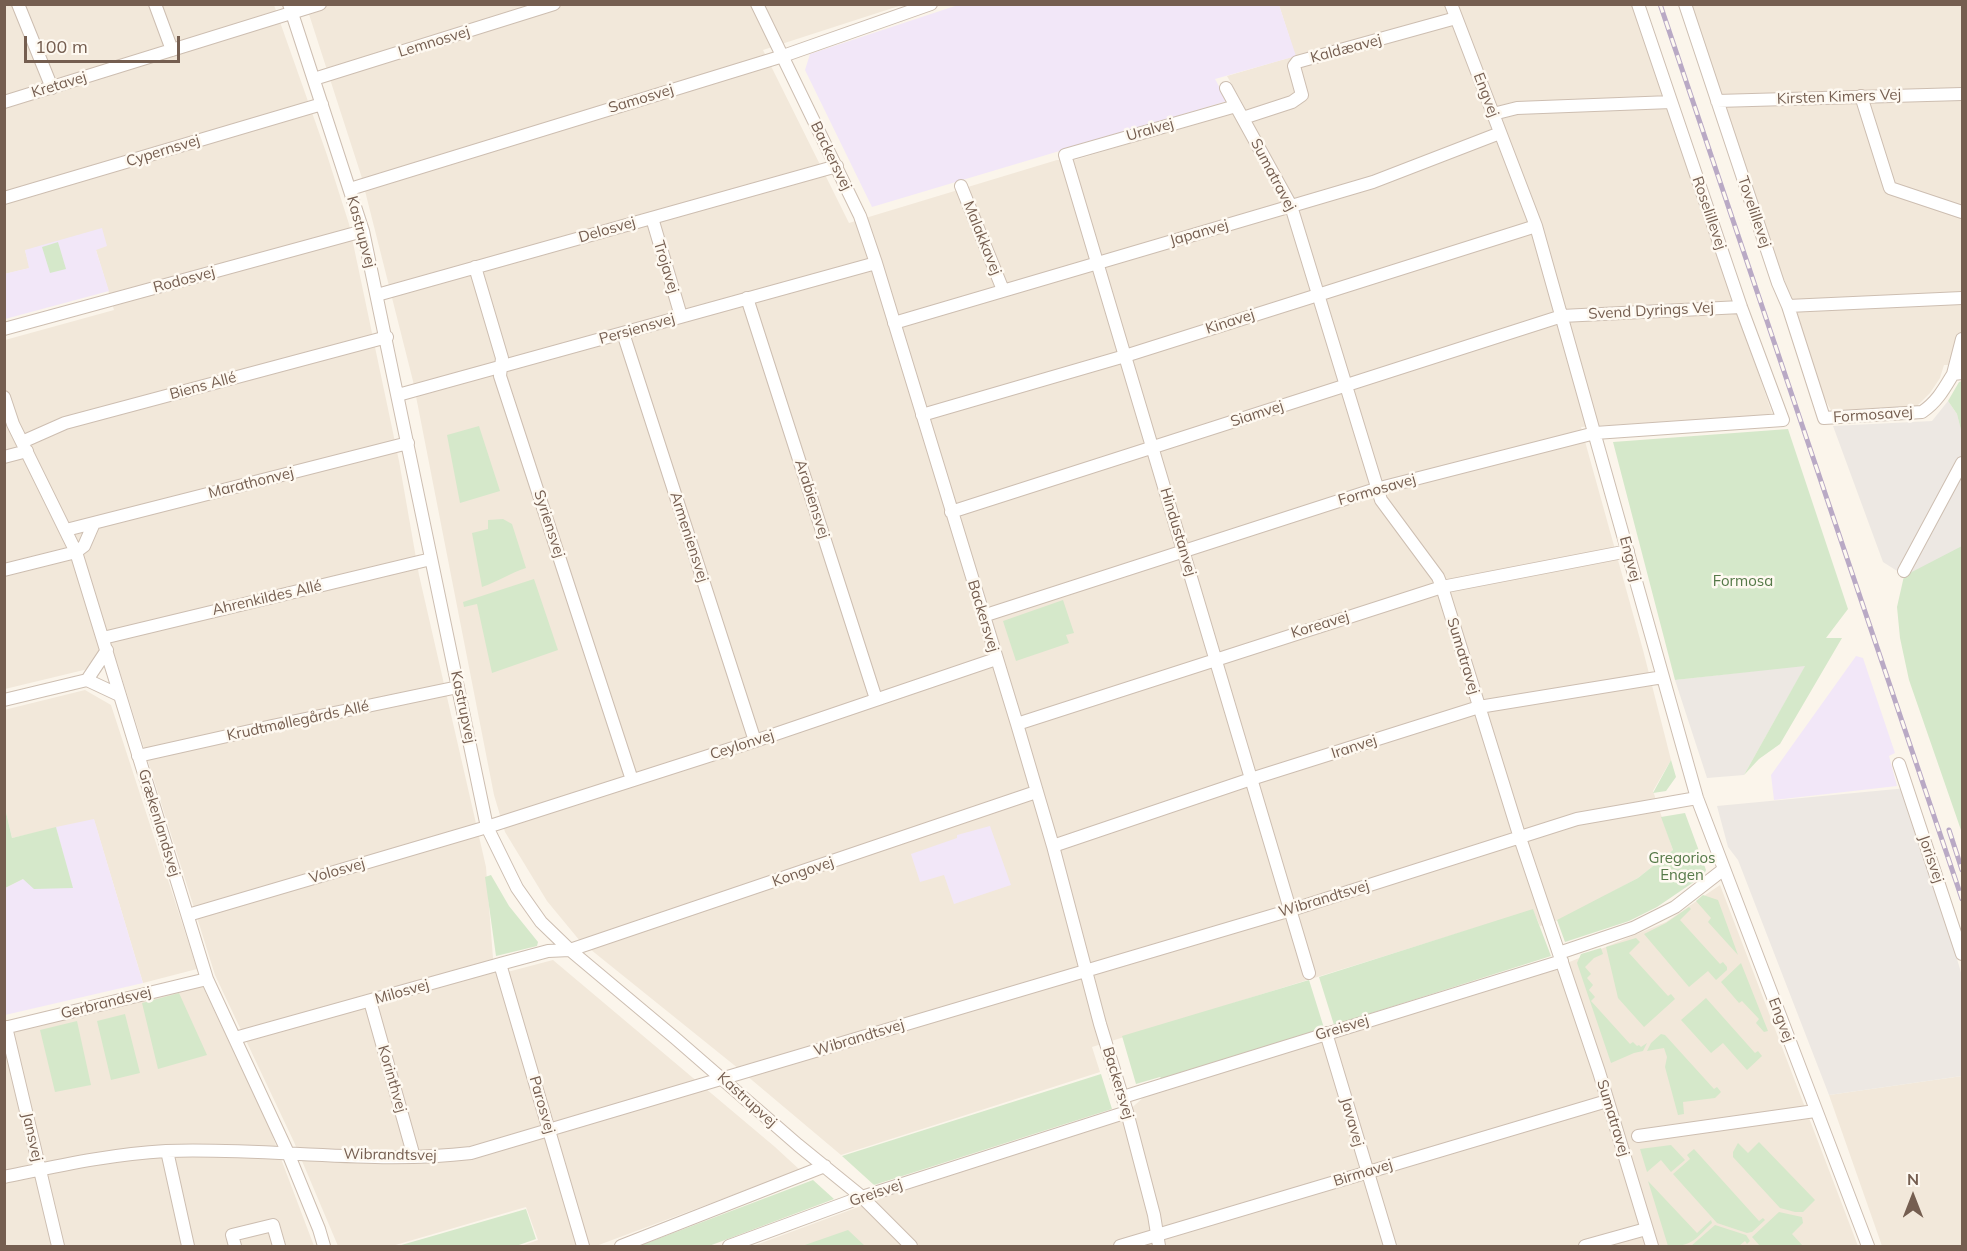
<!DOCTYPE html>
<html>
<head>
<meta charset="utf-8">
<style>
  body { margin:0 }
  #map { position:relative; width:1967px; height:1251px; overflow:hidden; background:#fbf5eb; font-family:Mulish,sans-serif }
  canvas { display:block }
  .frame { position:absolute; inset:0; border:6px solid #755e50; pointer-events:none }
  .north { position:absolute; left:1883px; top:1167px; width:60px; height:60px; -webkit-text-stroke:4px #fef9f1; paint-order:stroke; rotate:0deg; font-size:16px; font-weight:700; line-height:24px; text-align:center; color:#755e50 }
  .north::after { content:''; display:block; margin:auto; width:21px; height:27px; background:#755e50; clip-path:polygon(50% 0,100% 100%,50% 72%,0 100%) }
  .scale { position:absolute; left:24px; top:36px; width:156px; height:27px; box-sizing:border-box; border:3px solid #755e50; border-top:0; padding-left:8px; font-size:18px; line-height:21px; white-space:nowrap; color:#755e50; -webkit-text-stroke:4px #fef9f1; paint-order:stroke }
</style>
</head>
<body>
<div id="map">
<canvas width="1967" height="1251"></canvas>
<div class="frame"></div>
<div class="north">N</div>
<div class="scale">100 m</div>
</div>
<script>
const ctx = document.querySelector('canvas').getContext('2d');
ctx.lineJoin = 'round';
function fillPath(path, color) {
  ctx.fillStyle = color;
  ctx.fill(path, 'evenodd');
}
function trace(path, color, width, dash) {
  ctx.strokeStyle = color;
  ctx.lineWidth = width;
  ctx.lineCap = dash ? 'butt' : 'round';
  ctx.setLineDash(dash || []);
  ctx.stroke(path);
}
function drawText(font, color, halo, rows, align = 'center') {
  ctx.font = font + ' Mulish,sans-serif';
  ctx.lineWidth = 5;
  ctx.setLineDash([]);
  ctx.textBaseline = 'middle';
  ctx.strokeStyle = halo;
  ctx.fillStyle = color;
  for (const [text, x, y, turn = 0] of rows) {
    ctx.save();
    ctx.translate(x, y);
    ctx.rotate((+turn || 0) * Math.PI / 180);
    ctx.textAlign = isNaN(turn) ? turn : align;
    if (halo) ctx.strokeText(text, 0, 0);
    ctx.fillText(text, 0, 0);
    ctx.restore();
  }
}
fillPath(new Path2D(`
  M4 5H274L327 155 349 224 399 461 419 575 486 867 493 958 496 975 553 960 775 1147 800 1170 596 1246H521L538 1240 526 1207 392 1246H338L294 1142 215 975 117 662 5 689V340L114 310 96 250H25L30 268 5 274Z
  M306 5H902L763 50 849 223 1057 160H1075L1245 108 1227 76 1295 56 1279 5H1632L1772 413 1762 416 1581 427 1643 650 1671 760 1653 791 1673 850 1638 878 1562 919 1540 926 1533 910 1092 1047 1100 1072 841 1155 734 1065 580 941 547 901 505 832 494 795 413 381 361 175Z
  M1692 5H1962V365H1944L1940 378 1930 393 1917 406 1832 412 1822 394Z
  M85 690 111 705 197 969 143 983 94 820 12 838 5 808 4 710Z
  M1720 885 1858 1246H753L888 1196 1117 1121 1145 1096 1555 968 1666 922Z
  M202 985 269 1127 314 1246H5L4 1034Z
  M1962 1076V1246H1882L1829 1095Z`), '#f2e8da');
fillPath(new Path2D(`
  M1948 401 1957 414 1962 434V547L1905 576 1883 562 1833 426 1932 421Z
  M1806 665 1744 775 1707 778 1675 680Z
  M1907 788 1962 976V1076L1829 1095 1738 860 1728 847 1717 806Z`), '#ede8e3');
fillPath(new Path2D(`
  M961 4 1279 5 1296 56 1215 79 1227 101 872 207 805 70 810 54Z
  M102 228 107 246 96 250 109 291 5 319 4 274 29 268 25 250Z
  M1856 656 1863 658 1895 753 1889 756 1897 786 1774 800 1771 775Z
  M94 819 143 983 5 1015V888L23 879 72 888 56 827Z
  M990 826 1011 885 954 904 944 875 920 882 911 854 957 838V835Z`), '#f2e7f8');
fillPath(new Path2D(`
  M58 242 66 269 50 273 42 247Z
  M1962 381V434L1957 414 1948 401 1959 382Z
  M479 426 500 491 460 503 447 435Z
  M1788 429 1848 609 1826 638H1842L1780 744 1759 759 1744 775 1805 666 1675 680 1613 442Z
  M503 519 512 524 526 568C510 573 499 581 482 587L472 533 488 529V520Z
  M1962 546V833L1909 680 1900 638 1897 607 1904 576Z
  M534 579 558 650 492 673 477 604 464 607 463 602Z
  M1063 600 1074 633 1066 635 1069 643 1016 661 1003 621Z
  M1671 760 1676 777 1666 791 1653 793Z
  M5 808 12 838 56 827 73 888 34 889 23 879 5 888Z
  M1685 813 1706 870 1704 875 1657 907 1629 921 1565 942 1557 920 1638 878 1673 850 1661 817Z
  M491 875 509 906 538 942 537 946 496 956 485 877Z
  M1703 895 1718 900 1738 955 1708 922 1711 918 1696 901Z
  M1689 907 1691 909 1680 920 1720 964 1723 962 1727 967V970L1716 980 1708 971 1689 987 1644 934 1666 923Z
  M1533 909 1551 956 1334 1025 1319 977Z
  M1636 938 1640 942 1629 953 1668 996 1671 994 1675 999 1644 1027 1618 998 1606 947Z
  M1601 948 1603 954 1594 958 1585 967 1591 974 1587 978 1593 985 1589 990 1595 997 1591 1001 1630 1044 1633 1042 1637 1046 1639 1045 1641 1047 1647 1043 1643 1051 1634 1053 1611 1063 1577 963 1581 954Z
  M1741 963 1768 1031 1764 1032 1756 1023 1759 1019 1742 1001 1739 1003 1721 982Z
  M1309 980 1324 1028 1162 1079 1160 1077 1136 1084 1122 1036Z
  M179 993 207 1055 158 1069 142 1003Z
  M1706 998 1755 1053 1758 1051 1762 1056 1747 1070 1723 1043 1711 1053 1681 1020Z
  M125 1014 140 1073 111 1080 97 1021Z
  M77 1021 91 1085 55 1092 40 1030Z
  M1661 1034 1665 1035 1714 1089 1717 1087 1721 1092 1715 1098 1683 1102 1684 1114 1678 1115 1665 1067 1667 1057 1664 1048 1647 1051 1651 1043Z
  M1101 1074 1112 1109 874 1185 842 1156Z
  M1759 1142 1815 1200 1803 1212H1795L1780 1208 1733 1157V1152L1738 1143 1748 1153Z
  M1671 1145 1685 1160 1671 1172 1661 1160 1647 1172 1640 1149Z
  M1694 1149 1759 1221 1763 1218 1765 1220 1752 1232 1747 1233 1717 1223 1673 1174 1690 1159 1687 1155Z
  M813 1180 834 1199 709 1246H639Z
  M1648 1181 1697 1233 1711 1220 1712 1223C1695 1239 1692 1247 1668 1246Z
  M526 1209 536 1239 516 1246H398Z
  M1779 1212 1802 1217 1803 1223 1792 1234 1803 1246H1760L1752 1237Z
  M1715 1225 1746 1235 1750 1241 1747 1244 1745 1241 1739 1246H1691Z
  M848 1230 865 1246H802Z`), '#d5e8ca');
const minor = new Path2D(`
  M18 4 52 88
  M155 4 172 50
  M289 4 363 231 487 827 517 888 541 922 570 950 675 1038 798 1145 862 1197 911 1246
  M757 4 860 216 876 263 1017 724 1053 846 1100 1024 1127 1112 1154 1215 1159 1246
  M1451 4 1536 226 1697 798 1868 1246
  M1685 4 1778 283 1788 306 1824 418 1922 412C1937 402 1944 389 1953 374L1962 373
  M314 79 554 4
  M1226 88 1291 206 1381 500 1438 577 1442 587 1520 838 1599 1072 1652 1246
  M1861 96 1890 188 1962 212
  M1717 101 1962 94
  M4 102 320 4
  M1236 106 1065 155 1309 973
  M1493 114 1517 108 1671 102
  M1243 118 1292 102 1302 95 1294 66 1297 62 1456 18
  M961 186 1003 290
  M350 189 783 56 931 4
  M4 198 322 104
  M652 218 681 316
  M475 267 502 358 500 376 632 780
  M377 295 837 166
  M747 298 876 699
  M1788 306 1962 298
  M894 323 1373 182 1500 133
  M4 329 363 231
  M623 333 755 741
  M1953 374 1962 339
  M398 395 876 263
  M4 397 13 424 76 552 207 979 288 1153 319 1229 324 1246
  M922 415 1125 356 1536 226
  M22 442 65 423 387 337
  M4 457 27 451
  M951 512 1562 316 1741 307
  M66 530 408 443
  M4 570 76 552 84 546 94 523
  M1904 571 1962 463
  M983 616 1376 489 1595 433 1783 420 1741 307 1638 4
  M103 638 431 559
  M87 680 107 650
  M4 700 87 680 119 695
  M1017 724 1442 587 1628 551
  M138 756 272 726 458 687
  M1899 764 1962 954
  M1053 846 1251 779 1479 707 1663 677
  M188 915 487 827 755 741 996 659
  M1559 953 1633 928 1675 907 1724 869
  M500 964 583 1246
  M370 1001 414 1157
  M6 1027 58 1246
  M4 1028 207 979
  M1326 1033 1390 1246
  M235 1038 500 964 548 951 570 950 1036 792
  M1123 1097 1562 961
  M1638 1136 1815 1111
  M167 1151 188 1246
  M4 1177C58 1166 111 1154 166 1151 267 1147 370 1165 471 1153L1291 910 1577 819 1697 798
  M235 1246 232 1235 273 1225 279 1246
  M621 1246 825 1166
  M729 1246 862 1197 1127 1112
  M1120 1246 1607 1101
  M1585 1246 1646 1229`);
trace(minor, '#cdbeb1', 14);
trace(minor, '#fff', 12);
const rail = new Path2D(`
  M1660 4 1962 899
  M1949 830 1962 870`);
trace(rail, '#b9a9c5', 5);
trace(rail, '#fef9f1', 3, [9]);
drawText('15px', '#755e50', '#fef9f1', [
  ["Lemnosvej",434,42,-17],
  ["Kaldæavej",1346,49,-15],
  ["Kretavej",59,85,-17],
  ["Engvej",1486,95,69],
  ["Kirsten Kimers Vej",1839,97,-2],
  ["Samosvej",641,99,-17],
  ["Uralvej",1150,130,-16],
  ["Cypernsvej",163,151,-17],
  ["Backersvej",831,156,64],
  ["Sumatravej",1273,175,62],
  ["Tovelillevej",1754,212,71],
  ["Roselillevej",1709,213,71],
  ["Delosvej",607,230,-16],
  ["Kastrupvej",361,232,75],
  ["Japanvej",1199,233,-16],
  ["Malakkavej",982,238,68],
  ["Trojavej",666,267,73],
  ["Rodosvej",184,280,-15],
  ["Svend Dyrings Vej",1651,311,-3],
  ["Kinavej",1230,322,-18],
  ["Persiensvej",637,329,-16],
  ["Biens Allé",203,386,-15],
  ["Siamvej",1257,414,-18],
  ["Formosavej",1873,415,-4],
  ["Marathonvej",251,483,-14],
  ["Formosavej",1377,490,-16],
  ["Arabiensvej",812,499,72],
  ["Syriensvej",549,524,72],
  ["Hindustanvej",1178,532,73],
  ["Armeniensvej",689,537,72],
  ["Engvej",1630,559,75],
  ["Ahrenkildes Allé",267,598,-13],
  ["Backersvej",983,616,73],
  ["Koreavej",1320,625,-17],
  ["Sumatravej",1463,656,73],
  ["Kastrupvej",463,707,78],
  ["Krudtmøllegårds Allé",298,721,-12],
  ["Ceylonvej",742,745,-18],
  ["Iranvej",1354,747,-18],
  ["Grækenlandsvej",159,823,73],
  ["Jorisvej",1931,859,71],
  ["Volosvej",337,871,-16],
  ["Kongovej",803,872,-19],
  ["Wibrandtsvej",1324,899,-17],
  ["Milosvej",402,992,-16],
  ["Gerbrandsvej",106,1003,-14],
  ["Engvej",1781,1020,69],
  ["Greisvej",1342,1028,-17],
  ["Wibrandtsvej",859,1038,-17],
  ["Korinthvej",392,1079,74],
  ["Backersvej",1118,1083,73],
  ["Kastrupvej",747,1100,42],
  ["Parosvej",542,1105,74],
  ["Sumatravej",1613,1118,73],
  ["Javavej",1352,1122,74],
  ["Jansvej",32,1137,77],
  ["Wibrandtsvej",390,1155,1],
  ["Birmavej",1363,1173,-17],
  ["Greisvej",876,1193,-19]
]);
drawText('15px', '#557948', '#fef9f1', [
  ["Formosa",1743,581],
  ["Gregorios",1682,858],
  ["Engen",1682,875]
]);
</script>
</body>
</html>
